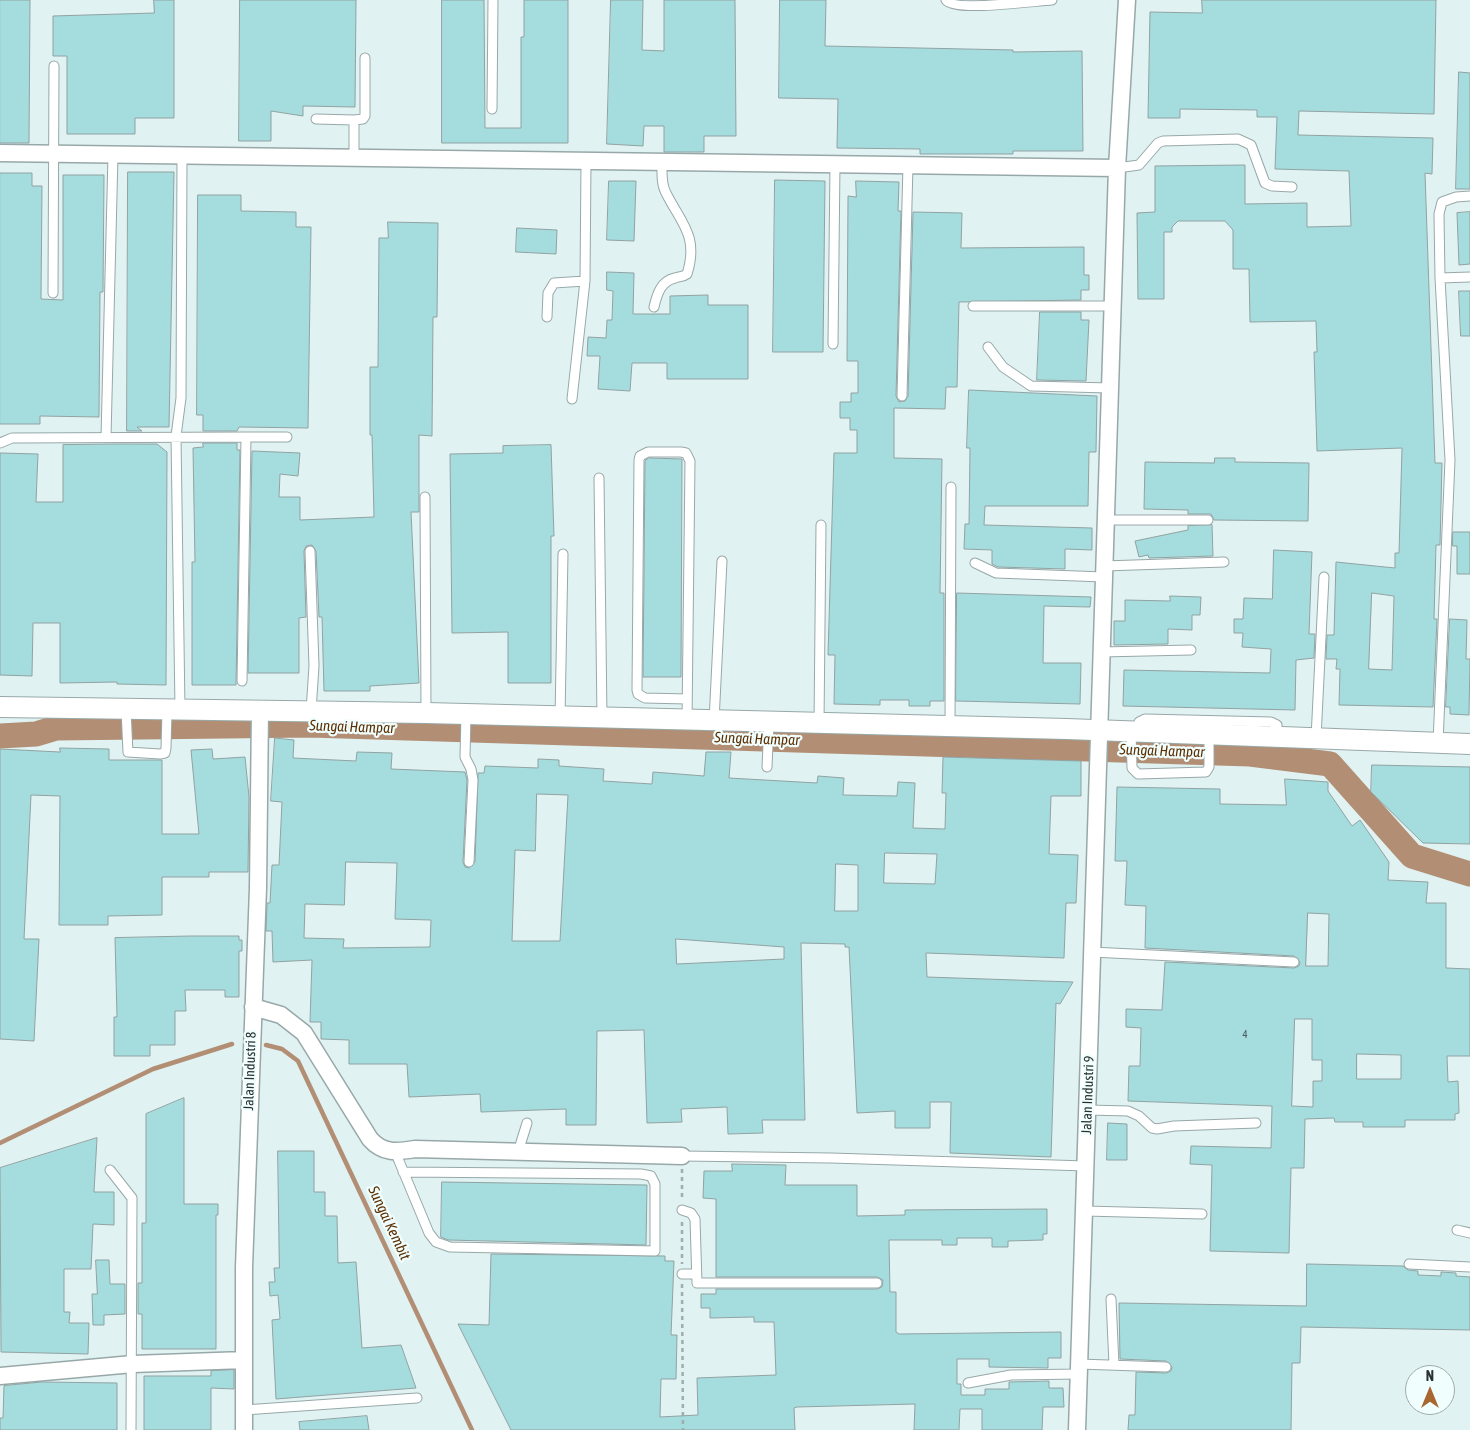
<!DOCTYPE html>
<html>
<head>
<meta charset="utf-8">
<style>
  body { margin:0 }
  #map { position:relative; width:1470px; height:1430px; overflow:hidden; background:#e0f2f2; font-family:"Asap Condensed",sans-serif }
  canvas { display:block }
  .north { position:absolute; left:1405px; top:1365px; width:50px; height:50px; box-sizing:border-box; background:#f0fefe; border:1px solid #a0acac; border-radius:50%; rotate:0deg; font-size:14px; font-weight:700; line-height:20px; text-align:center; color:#293030 }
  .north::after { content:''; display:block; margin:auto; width:18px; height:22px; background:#a86631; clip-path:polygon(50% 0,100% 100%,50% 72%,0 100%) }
</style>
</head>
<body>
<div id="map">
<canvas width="1470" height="1430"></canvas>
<div class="north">N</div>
</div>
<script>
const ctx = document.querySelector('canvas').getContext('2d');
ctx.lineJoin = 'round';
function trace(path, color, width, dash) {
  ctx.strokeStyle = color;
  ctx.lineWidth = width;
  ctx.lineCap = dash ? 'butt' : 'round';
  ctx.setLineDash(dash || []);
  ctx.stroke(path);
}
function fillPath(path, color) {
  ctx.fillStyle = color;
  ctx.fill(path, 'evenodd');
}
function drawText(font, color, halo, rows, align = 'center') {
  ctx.font = font + ' "Asap Condensed",sans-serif';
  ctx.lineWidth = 4.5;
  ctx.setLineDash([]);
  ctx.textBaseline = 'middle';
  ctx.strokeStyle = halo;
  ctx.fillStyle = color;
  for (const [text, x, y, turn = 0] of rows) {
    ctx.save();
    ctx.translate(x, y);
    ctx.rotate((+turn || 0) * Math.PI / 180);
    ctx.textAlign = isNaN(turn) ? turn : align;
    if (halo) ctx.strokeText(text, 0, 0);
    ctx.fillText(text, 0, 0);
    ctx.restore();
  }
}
trace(new Path2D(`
  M266 1045 282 1049 298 1061 472 1430
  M0 1143 153 1069 232 1044`), '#b28e74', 4.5);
trace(new Path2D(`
  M0 736 36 734 56 728 310 725 1250 754 1330 764 1412 856 1470 874`), '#b28e74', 25);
const building = new Path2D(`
  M0 0H30L29 143H0Z
  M154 0H174V118H135V134H67V56H53V16L154 13Z
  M240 0H356L355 107 303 106V116L271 111V141H239Z
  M442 0H484L485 128H521V37H524V0H568V143H442Z
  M611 0H643L642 50 664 51V0H735L736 136H704V152H664V126H644L643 146 607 144Z
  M780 0H826L825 46 1013 50V52L1082 51 1083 151H1013V154H920V149L837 148 838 99 779 98Z
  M1202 0H1436L1434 114 1299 111 1298 135 1433 138 1432 174 1425 173 1435 463H1442L1440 545H1436L1434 619H1437L1433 707 1339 705 1340 669H1336L1337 659H1326L1327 635H1334L1336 562 1395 568V553H1399L1402 448 1317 451 1314 352H1317L1316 321 1250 322 1249 269H1233V230L1225 221H1178L1172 227V232H1164V299H1138L1137 213 1155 212V166L1245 165V204L1307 203V227L1351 226 1349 171 1275 169 1277 117H1257V110L1180 109V118H1148L1150 12 1202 13ZM1372 593 1394 596 1392 670 1369 669Z
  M1459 72 1470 73V189H1456Z
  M128 172H174L169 427H137L142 431H127Z
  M0 173H32V186H42L41 299 63 300V175H104L103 292H100L99 417 40 416V424H0Z
  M775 180 825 181 823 352H773Z
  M609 181H636L634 241 607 240Z
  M856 181 899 182 898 211H901L896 396 899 402 905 401 908 396 913 212 962 213 961 248 1084 247V275H1089V290H1081V300L959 302 957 387H946L945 409 894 408V458L942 459 940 593H944V701H930V706H909V700H880V705L834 704 835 655H828L834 453H857V430H850V418H840V402H851V393H858V361H847L848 196 856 197Z
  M198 195H241V211L296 212V227H311L308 428 239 427 237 431H203V415H197Z
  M1470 212V264L1459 265 1457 213Z
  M388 222 438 223 437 317H433L432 436 419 435V512H411L419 683 370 686V691H324L322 617H319L316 551 312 545 306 546 304 551 306 617 299 618V673H248L252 451 300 453 298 476 280 474 279 497H300V520L374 517 372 435H370V367H378L379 238H388Z
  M517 228 557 230 556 254 516 252Z
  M607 272 634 273 633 314H670V296L708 295V305H748V379H667V363H632L630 391 598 389 600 356H587L588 337 606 338 607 320H612L613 291 607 290Z
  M1459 291H1470V336H1461Z
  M1040 312H1081V320H1089L1086 381 1037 380Z
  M969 390 1097 396 1096 452H1089L1088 506H985L984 525 1092 528V550L1065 549V569L998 567 992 564V550L964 549 965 524H969L970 448H967Z
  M203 443H237V450H240L236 685H192V562H195L193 448 203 447Z
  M116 444H157L167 452 166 685 117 684V682L60 683V623H33L32 676 0 675V453L38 454 36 502H63V445Z
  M551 445 554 536H551V683H508V632L452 633 450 454 503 453V446Z
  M649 458 682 459 681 677H643L645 461Z
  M1215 458H1235V462L1309 463 1308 521 1214 520 1211 514H1188V510L1144 509 1145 462 1214 463Z
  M1212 525 1213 556 1149 558 1148 555 1139 557 1135 541 1188 530V526Z
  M1453 532H1470V574H1457V546H1453Z
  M1274 550 1312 552 1309 634H1315L1314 658 1296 660 1295 710 1123 706 1124 670 1270 673 1271 649 1242 647 1243 633H1234V619H1243L1244 598 1272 599Z
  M957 593 1091 597 1090 607 1044 606 1043 663H1081L1080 704 956 701Z
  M1170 596 1201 597 1200 615H1192V630L1168 629V644L1114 645V621H1125V600L1170 601Z
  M1450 619 1467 620 1466 659H1470L1469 715 1450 714V707H1446Z
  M275 738 294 740 293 758 356 761 357 752 392 753 391 769 465 772 467 780 463 862 465 867 469 868 475 862 478 773H484L485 766 538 768V759L559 760V766L604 769 603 781 652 784 653 772 704 776 706 752H731L729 778 817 783 818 776 844 778 843 795 897 796 898 782 915 783 913 828 945 829 946 793H942L943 757 1081 761V796H1051L1049 854 1078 855 1076 903H1066L1064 958 926 953 927 977 1073 982 1060 1004 1056 1003 1051 1157 950 1153 951 1102H930V1128H895V1111L857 1113 849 947H845V944L801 943 805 1120H762L763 1133 728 1134 727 1107 681 1109 682 1122 647 1123 644 1030 597 1031 596 1125H566V1109L481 1112 480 1094 409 1097 407 1064H349V1040L321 1039V1022H310L312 960 273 962 272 931H266L267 903H270L272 865H279L282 802 271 801ZM537 794 568 795 560 941H512L515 850 535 851ZM885 853 937 854 935 884 884 883ZM346 862 397 863 395 919 431 920 430 947 343 948 344 939 304 938 305 904 344 905ZM836 864 858 865V911H835ZM676 939 784 947V959L677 964Z
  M60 748 109 749V760H162V834H199L191 750 212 749 213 759 245 757 249 797 248 872H209V877H162V915L108 916V925H59L60 796 31 795 24 939H39L34 1041 0 1039V749L60 752Z
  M1372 765 1470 767V844L1423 843 1371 792Z
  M1285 779 1328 782V791L1352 826 1360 820 1389 862 1388 880 1428 882 1426 903H1446V968L1470 969V1056H1447L1448 1082 1458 1081 1459 1113 1455 1114V1120H1405V1127H1363V1122H1335L1334 1118 1305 1119 1304 1168H1291L1289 1253 1210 1251 1212 1165 1190 1164 1191 1146 1271 1148 1272 1106 1128 1101 1129 1066H1140L1141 1028 1126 1027V1009L1162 1010 1165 962 1294 968 1299 966 1300 962 1294 956 1145 948 1146 906 1125 905 1127 861H1115L1117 787 1220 789V804L1286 805ZM1308 913 1329 914 1328 966H1306ZM1295 1019H1312V1060H1322V1081H1313V1107L1292 1106ZM1357 1054 1401 1055V1079H1357Z
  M191 936H239V940H242V951H239V997H225V990H185L186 1011H175V1045H150V1056H114V1017H117L115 938Z
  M184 1098V1204H218V1215H216V1349H142V1314H138V1283H142V1223H146V1114Z
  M1108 1123 1127 1124V1160H1107Z
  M97 1138 94 1192H114V1225L93 1224 91 1269H64V1312H70L69 1323H89L88 1354 1 1352 0 1168Z
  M278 1151H314V1192H325V1216H337L338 1263 356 1262 362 1348 401 1345 416 1388 276 1399 272 1320 280 1319 278 1295 270 1296 269 1282H275L274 1268H279Z
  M732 1164 786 1165 785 1185H857V1216L905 1215V1210L1047 1209V1234H1043V1240L1008 1241V1247H992V1238H957V1245H942V1240H889L890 1292H896V1332L899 1334 1061 1332V1358H1048V1368L989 1367V1359H957V1384H961V1395H985V1389H1009V1382L1049 1381V1388H1063L1064 1407H1043L1042 1430H982V1409H960L959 1430H914L915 1404 797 1407 794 1408 795 1430H511L458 1324 489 1325 491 1254 665 1256V1261H674L671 1335H677L676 1379H661L660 1417 698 1415 697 1378 776 1375 774 1322H754V1317L710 1318V1308H701V1294H716V1289H877L882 1287 883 1280 877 1277H716V1199L703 1198 704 1171H732Z
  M442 1182 647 1185 646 1245 448 1240 441 1237Z
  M96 1260H109L110 1284H125V1314L104 1315V1325H93L92 1294H97Z
  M1307 1264 1403 1266 1408 1270 1418 1271V1275L1441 1276V1272L1456 1273V1276L1470 1277V1330L1301 1327 1300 1363H1292L1291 1430H1128L1129 1415H1135L1136 1372 1166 1373 1171 1371 1172 1367 1166 1361 1120 1359 1119 1303 1306 1306Z
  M234 1370V1389L211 1388V1430H144V1376H211V1371Z
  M42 1382 117 1383V1430H0V1418H3L4 1386Z
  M367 1416 369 1430H300L299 1422Z`);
fillPath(building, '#a5dcdd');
trace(building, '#91a2a2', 1);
const service = new Path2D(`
  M946 0C953 12 1035 1 1052 0
  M492 109 493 0
  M316 119 354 120V158
  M354 120 363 119 365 116V58
  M1117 168 1139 165 1158 143 1163 141 1238 139 1251 145 1265 183 1272 186 1292 187
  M1440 278 1470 277
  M53 293 54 66
  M973 306H1112
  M654 307C657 294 661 281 675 278 680 276 683 277 687 274 699 236 681 223 666 193 661 184 662 172 662 162
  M547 317 548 293 554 283 585 281 586 161
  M833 344 835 164
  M988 347 1003 367 1031 386 1110 388
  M902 396 908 165
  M572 399 585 281
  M106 437 113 155
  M246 437H287
  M0 443 12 438 246 437 242 681
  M599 478 602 719
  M425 497 426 713
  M1105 520H1208
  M310 551 314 666 311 711
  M975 563 996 573 1104 577
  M1104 566 1224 562
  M1101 652 1191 650
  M126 710 128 752 160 754 165 753 166 748 167 711
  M180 710 176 436 181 398 182 156
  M466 714 465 757 471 769 473 780 469 862
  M560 718 563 554
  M687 721 690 461 686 453 681 452H648L640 456 639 460 637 690 638 694 645 698 687 699
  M714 721 722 561
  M819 723 821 525
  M950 726 951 487
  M1131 731 1132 768 1138 774 1206 772 1209 767V735
  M1138 731 1139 722 1145 719 1271 722 1277 725V737
  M1316 738 1324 577
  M1438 743 1450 460 1440 278 1439 214 1442 202 1456 197 1470 196
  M767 767 769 722
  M1092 952 1294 962
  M1088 1110 1128 1111 1139 1116 1152 1128 1157 1129 1174 1126 1256 1123
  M395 1152 399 1161 429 1233 436 1242 450 1247 655 1251V1184L651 1176 641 1174 403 1172
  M518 1152 527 1123
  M682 1156 831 1158 1086 1166
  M110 1170 132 1198 131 1430
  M682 1210 691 1213 695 1219 697 1283H877
  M1085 1211 1202 1214
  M1457 1230 1470 1233
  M1409 1264 1470 1267
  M682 1274H695
  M1111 1299 1114 1365
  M1079 1364 1166 1367
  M968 1383 1011 1375 1079 1374
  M244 1410 417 1398`);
const minor = new Path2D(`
  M0 153 1117 168
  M253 1007 281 1015 304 1033 370 1139C383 1154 397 1152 415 1149L682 1156
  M0 1376 133 1364 244 1360
  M244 1430V1267L258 888 260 711
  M1077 1430 1117 168 1127 0`);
const tertiary = new Path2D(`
  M0 707 426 713 1067 729 1470 744`);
trace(service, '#98a8a8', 11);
trace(minor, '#98a8a8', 19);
trace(tertiary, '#98a8a8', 22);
trace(new Path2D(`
  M682 1169V1199
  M682 1222V1264
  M682 1284 683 1430`), '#9fadad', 2.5, [4, 4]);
trace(service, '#fff', 9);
trace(minor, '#fff', 16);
trace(tertiary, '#fff', 20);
drawText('11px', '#485b5b', null, [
  ["4",1245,1035]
]);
drawText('14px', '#293030', '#f0fefe', [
  ["Jalan Industri 8",250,1071,-88],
  ["Jalan Industri 9",1088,1095,-88]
]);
drawText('italic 15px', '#5e2f00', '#f0fefe', [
  ["Sungai Hampar",352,727,2],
  ["Sungai Hampar",757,739,2],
  ["Sungai Hampar",1162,751,2],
  ["Sungai Kembit",389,1223,65]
]);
</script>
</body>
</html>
